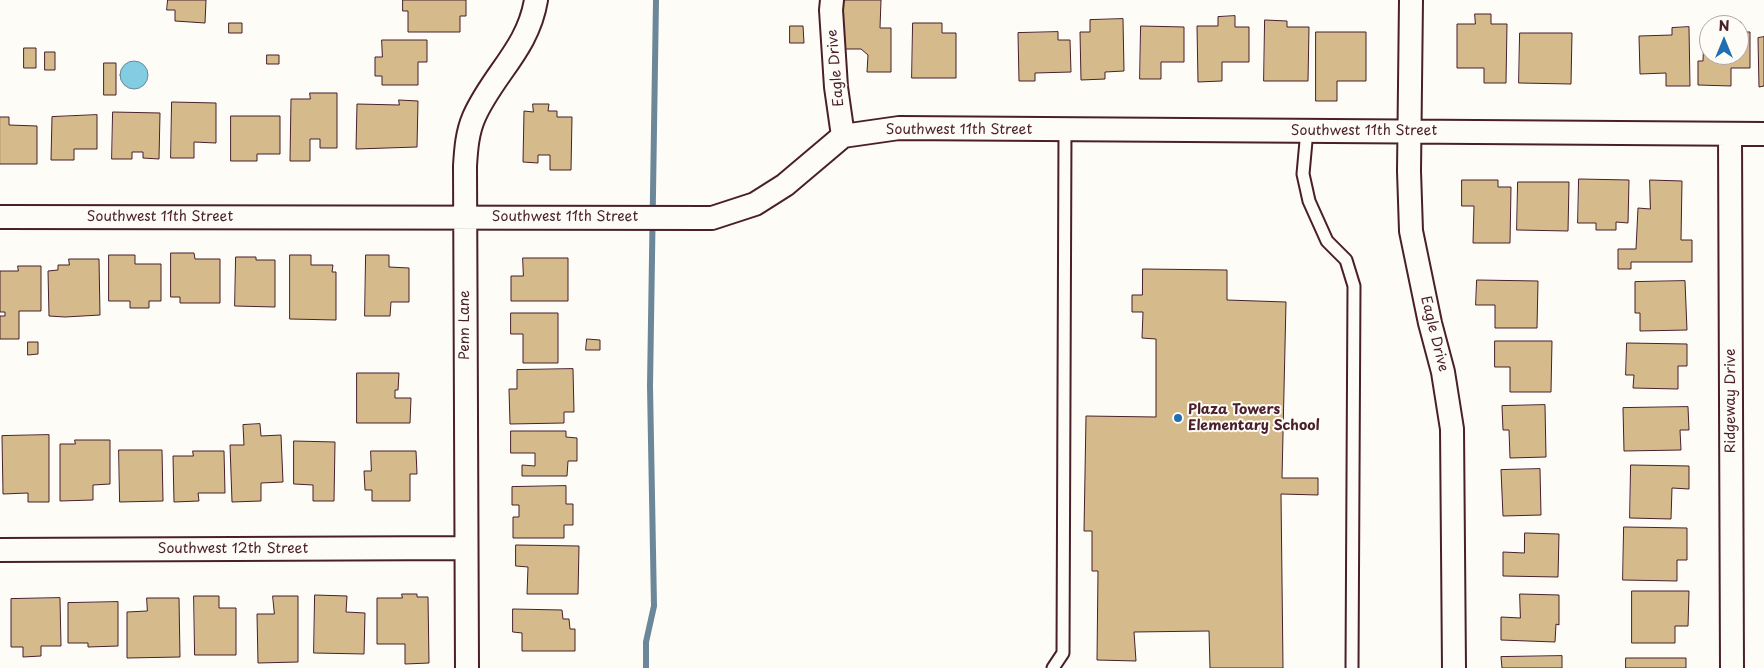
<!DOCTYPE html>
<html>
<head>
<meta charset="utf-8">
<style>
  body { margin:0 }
  #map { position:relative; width:1764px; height:668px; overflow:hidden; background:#fdfcf7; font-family:"Playpen Sans",sans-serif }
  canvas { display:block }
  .north { position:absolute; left:1699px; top:15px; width:50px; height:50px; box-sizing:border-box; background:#fdfcf7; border:1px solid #b5a4a5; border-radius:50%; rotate:0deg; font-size:14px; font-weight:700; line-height:20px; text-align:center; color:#4a1f2b }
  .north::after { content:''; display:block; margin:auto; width:18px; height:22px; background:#1f6fb2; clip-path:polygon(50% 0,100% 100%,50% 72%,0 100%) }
</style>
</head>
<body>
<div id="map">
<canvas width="1764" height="668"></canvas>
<div class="north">N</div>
</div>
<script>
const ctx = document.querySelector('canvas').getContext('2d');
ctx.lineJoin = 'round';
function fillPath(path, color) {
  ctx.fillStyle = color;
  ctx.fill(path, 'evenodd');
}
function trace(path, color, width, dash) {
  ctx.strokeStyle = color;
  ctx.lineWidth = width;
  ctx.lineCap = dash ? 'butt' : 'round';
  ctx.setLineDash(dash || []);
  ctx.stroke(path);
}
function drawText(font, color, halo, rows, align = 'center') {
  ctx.font = font + ' "Playpen Sans",sans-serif';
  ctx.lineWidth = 4;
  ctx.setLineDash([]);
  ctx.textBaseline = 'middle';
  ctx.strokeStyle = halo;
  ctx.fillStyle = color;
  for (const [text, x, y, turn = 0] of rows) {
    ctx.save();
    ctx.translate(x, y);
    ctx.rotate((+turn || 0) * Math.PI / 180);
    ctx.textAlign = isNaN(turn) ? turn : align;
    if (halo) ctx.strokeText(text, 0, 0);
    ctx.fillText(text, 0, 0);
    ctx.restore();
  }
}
const water = new Path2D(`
  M120 75a14 14 0 1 1 28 0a14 14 0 1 1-28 0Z`);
fillPath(water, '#82cde2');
trace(water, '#6c8799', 1);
trace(new Path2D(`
  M646 668V642L654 606 650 386 656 0`), '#6c8799', 6);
const building = new Path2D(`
  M168 0H206L205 23 175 21V10H167Z
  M403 0H466V16H460V32H408V11H403Z
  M843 0H881L880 28H891V72H867L868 55 861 49H842Z
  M1475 14H1491V24H1507L1506 83H1484V68H1457V24H1475Z
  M1235 16V27H1249V62H1222V81L1198 82 1197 26H1218V17Z
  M1123 19 1124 71 1105 72V79L1081 80 1080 32H1090V20Z
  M1265 20 1287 21V27H1309L1308 81H1264Z
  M1719 21 1741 22V32H1750V68H1731V86L1698 85V61H1703L1704 31H1709V55H1739V25H1719Z
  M229 23H242V33H229Z
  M913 23H942V33H956V78H912Z
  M790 26H803L804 43H790Z
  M1141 26 1184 27V62H1161V79H1140Z
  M1689 27 1690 86H1666V73L1640 74 1639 36 1672 35V28Z
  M1058 32V40H1070L1071 72 1035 73V81H1019L1018 33Z
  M1316 32H1366V81H1337V101H1316Z
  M1520 33H1572L1571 84 1519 83Z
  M1764 37V86L1759 87 1758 38Z
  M382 40H427V62H418V85H382V76H375V57H382Z
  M24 48H36V68H24Z
  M45 52H55V70H45Z
  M267 55H279V64H267Z
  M104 63H116V95H104Z
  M310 93H337V148H320V139H310V161H290L291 99H310Z
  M399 100 418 101 417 147 356 149 357 104 399 105Z
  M172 102 216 103V143L194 142V158H171Z
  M533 104H549L548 111H557V117H572L571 170H550V155H538V163L523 162 524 111 533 112Z
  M113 112 160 113 159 159 143 158V152H132V159H112Z
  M97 115V149H74V160H51L52 117Z
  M231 116H280V154H257V161H231Z
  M0 117H9V125L37 126V164H0Z
  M1579 179 1629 180 1628 223 1616 222V230H1596V223H1578Z
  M1462 180H1498V187H1511L1510 243H1473L1474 206H1462Z
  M1650 180 1682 181 1681 240H1692V262H1631V269H1618V249H1636L1638 208 1650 209Z
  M1518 182H1569L1568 231 1517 230Z
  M171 253H194L195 259H220V303H180V297H171Z
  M109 255H135V264H161V301H149V308H130V301H109Z
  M290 255H311V265H333L332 272H336V320L290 319Z
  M366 255H389V267L409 268V302H391L390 316H365Z
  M236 257H256V260H275V307L235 306Z
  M523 258H568V301H511V276H523Z
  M69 259H99L100 315 65 317 49 316 48 271 58 270V265H69Z
  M18 266H41V311H19V339H0V316H5V312H0V271H18Z
  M1143 269 1227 270V300L1286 302 1282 478H1318V495L1281 494 1283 668H1210L1209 631 1134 632 1136 661 1097 660 1098 571H1092V531H1084L1086 416 1156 417V339L1142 338 1143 312H1132V295H1142Z
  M1477 280 1538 281 1537 328H1495V305H1476Z
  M1685 281 1687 330 1640 331V313H1635V282Z
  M511 313H558V363H523V334H511Z
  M587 339 600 340V350H586Z
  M1495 341H1552L1551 392H1510V367H1495Z
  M28 342H38V354L28 355Z
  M1627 343 1687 344V366H1678V389L1633 388 1634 375H1626Z
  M573 369 574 412H564V423L510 424 509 389H517V370Z
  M357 373H399L398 390H395V398H411L410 423H357Z
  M1545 405 1546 457 1510 458 1509 430H1503L1502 406Z
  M1688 407 1689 430H1680L1681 450 1624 451 1623 408Z
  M260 424 261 436 281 435 283 482 261 483V501L232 502 230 445H244L243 425Z
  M511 431H566V437L577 438V461H568L567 476H522V465L535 466V453H511Z
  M49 435V502H28V493L3 494 2 436Z
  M75 440H110V484L93 485V500L60 501V444H75Z
  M294 441 335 442 334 501H313V485L294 484Z
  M119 450H162L163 501 120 502Z
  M193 451H224L225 493H198L199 501 174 502 173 456H193Z
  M371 451H416L417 474H410V501H372V490H365L364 471H371Z
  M1631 465 1689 466V489L1672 488 1671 519 1630 518Z
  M1540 469 1541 515 1503 516 1501 470Z
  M566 486V504H573V525H564V538H513V517H519V505H512V487Z
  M1624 527 1687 528V560H1677V581L1623 580Z
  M1525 533 1559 534 1558 577 1503 576V552L1524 553Z
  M516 545 579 546 578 594H527L528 567 516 566Z
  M1632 591H1689L1688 626H1675V643H1632Z
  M402 594H417V597H428L429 663 405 664V644H377V598H402Z
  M1520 594 1559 595V625L1556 624 1555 642 1501 640V617L1520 618Z
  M315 595 347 596 346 612 365 613 364 654 314 653Z
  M194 596H219V608H236V655H195Z
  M273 596H298V662L258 663 257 614H274Z
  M60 598 61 646H41V656L23 657V647H11V599Z
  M147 598H179L180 657 127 658V612L147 611Z
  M118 602V646L88 647V643H68V603Z
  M513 609 562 610 563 619H569L570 629H575V651H522V633L513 632Z
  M1562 656V668H1502L1501 657Z
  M1626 658H1686V668H1626Z`);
fillPath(building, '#d5bb8b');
trace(building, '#4a1f2b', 1);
const lane = new Path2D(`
  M1307 130 1303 174 1309 201 1327 241 1346 260 1354 286 1352 668
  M1053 668 1063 653 1065 130`);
const street = new Path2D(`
  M832 0 831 10 836 87 843 136
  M1411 0 1409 171 1411 231 1430 323 1443 372 1452 429 1454 668
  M1730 134 1732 668
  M0 217 712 218 755 204 785 185 843 136 899 128 1764 134
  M0 550 466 548
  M467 668 465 166C466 150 467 133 474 117 493 74 528 49 536 0`);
trace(lane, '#4a1f2b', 15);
trace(street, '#4a1f2b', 26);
trace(lane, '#fdfcf7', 11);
trace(street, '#fdfcf7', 22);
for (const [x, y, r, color] of [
  [1178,418,5,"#1f6fb2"]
]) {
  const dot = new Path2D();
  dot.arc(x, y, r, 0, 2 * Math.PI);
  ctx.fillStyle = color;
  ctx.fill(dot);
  trace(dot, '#fdfcf7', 2);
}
drawText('14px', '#4a1f2b', '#fdfcf7', [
  ["Eagle Drive",836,68,-95],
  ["Southwest 11th Street",959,130],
  ["Southwest 11th Street",1364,131],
  ["Southwest 11th Street",160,217],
  ["Southwest 11th Street",565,217],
  ["Penn Lane",465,325,-90],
  ["Eagle Drive",1434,334,76],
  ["Ridgeway Drive",1731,401,-90],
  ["Southwest 12th Street",233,549]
]);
drawText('bold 14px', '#4a1f2b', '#fdfcf7', [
  ["Plaza Towers",1188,410],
  ["Elementary School",1188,426]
], 'left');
</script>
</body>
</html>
